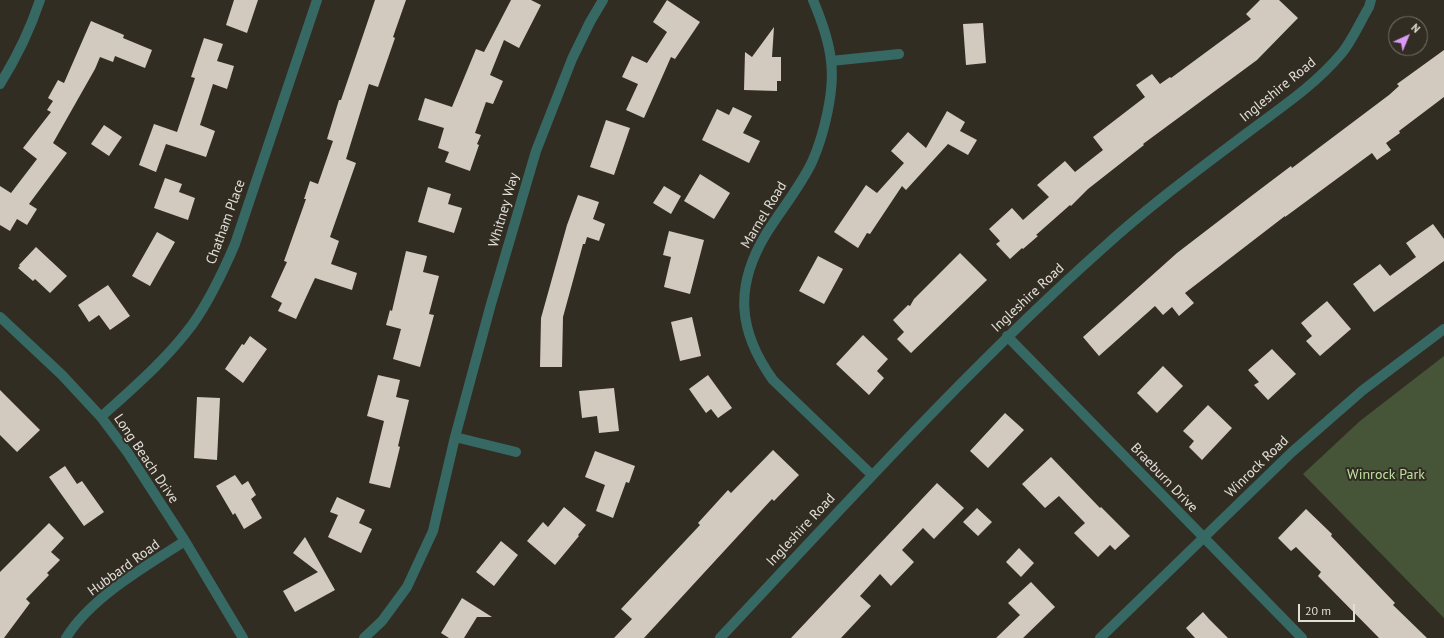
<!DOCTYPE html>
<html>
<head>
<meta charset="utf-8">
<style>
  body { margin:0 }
  #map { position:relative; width:1444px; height:638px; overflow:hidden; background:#322d23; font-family:"PT Sans",sans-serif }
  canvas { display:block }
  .north { position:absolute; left:1388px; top:16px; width:40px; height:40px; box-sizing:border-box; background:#322d23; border:1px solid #78746b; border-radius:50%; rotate:44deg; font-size:11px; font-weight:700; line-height:16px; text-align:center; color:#e1ded8 }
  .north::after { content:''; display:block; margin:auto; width:14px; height:18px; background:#db9af6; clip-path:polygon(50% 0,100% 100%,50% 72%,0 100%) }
  .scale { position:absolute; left:1298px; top:604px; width:57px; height:18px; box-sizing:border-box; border:2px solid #e1ded8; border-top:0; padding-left:5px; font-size:12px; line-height:14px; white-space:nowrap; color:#e1ded8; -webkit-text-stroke:3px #322d23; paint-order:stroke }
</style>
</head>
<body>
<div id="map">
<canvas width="1444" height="638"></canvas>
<div class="north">N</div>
<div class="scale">20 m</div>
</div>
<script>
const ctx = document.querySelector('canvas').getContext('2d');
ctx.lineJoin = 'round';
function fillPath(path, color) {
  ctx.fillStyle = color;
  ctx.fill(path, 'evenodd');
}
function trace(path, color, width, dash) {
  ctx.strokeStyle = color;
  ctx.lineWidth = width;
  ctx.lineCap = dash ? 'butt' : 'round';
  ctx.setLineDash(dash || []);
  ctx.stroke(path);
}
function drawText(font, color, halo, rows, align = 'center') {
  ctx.font = font + ' "PT Sans",sans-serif';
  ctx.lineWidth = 4;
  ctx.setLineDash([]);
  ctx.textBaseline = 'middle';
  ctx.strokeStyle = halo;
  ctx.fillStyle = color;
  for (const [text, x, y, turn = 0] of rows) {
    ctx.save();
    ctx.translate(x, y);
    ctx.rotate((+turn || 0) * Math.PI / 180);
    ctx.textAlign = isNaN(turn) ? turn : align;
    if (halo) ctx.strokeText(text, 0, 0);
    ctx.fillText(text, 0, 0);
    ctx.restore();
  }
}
fillPath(new Path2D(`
  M1444 356V618L1303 474 1360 421Z`), '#465538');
fillPath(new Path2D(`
  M234 0H258L247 33 226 25Z
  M375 0H406L393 37 395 38 378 87 369 84 346 159 356 163 330 237 339 241 331 264 357 273 352 290 315 278 296 319 278 311 282 303 271 297 287 262 284 261 306 199H304L310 181 318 184 333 141 327 139 339 100H341Z
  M511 0H531L541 5 519 48 504 40 490 75 503 81 493 104 486 102 475 133 481 135 477 144 479 145 470 171 445 162 449 152 438 148 444 128 418 120 425 98 452 107 476 49 484 52Z
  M667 0 700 22 675 59 671 57 644 118 626 110 638 84 622 77 632 56 647 63 667 32 653 22Z
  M1260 0H1279L1298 18 1257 60 1143 144 1144 145 1088 189 1071 206 1070 205 1036 235 1038 236 1023 249 1022 248 1010 259 996 244 1000 241 989 229 1012 208 1023 220 1049 197 1037 185 1065 161 1075 172 1103 150 1093 137 1145 97 1136 85 1152 74 1160 84 1170 77 1171 78 1251 19 1246 14Z
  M91 21 124 35 123 38 152 50 145 68 115 56 113 62 100 57 95 69 53 143 67 153 29 204 37 209 27 225 17 219 10 231 0 225V186L11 193 37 159 23 148 51 112 47 110 53 101 48 98 58 80 64 83Z
  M983 23 986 63 966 65 963 24Z
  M774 27 772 57H781V81H777V91L744 90 745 52 752 57Z
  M204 38 223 44 217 61 234 66 227 89 213 84 200 125 215 131 206 157 166 144 156 172 139 165 154 124 177 132 195 78 191 77Z
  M1444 50V97L1399 131 1400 133 1386 143 1391 150 1377 160 1372 153 1285 217V216L1185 293 1194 303 1179 316 1172 307 1163 315 1155 306 1099 356 1083 337 1177 253 1250 197 1291 166 1292 168 1389 95 1399 86 1397 84Z
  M733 107 752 116 743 133 760 141 749 163 702 140 717 109 729 115Z
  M947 111 965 122 960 131 977 140 968 155 948 144 906 190 902 186 870 234 867 233 858 248 834 232 866 185 877 193 904 163 891 151 908 132 926 148Z
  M606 120 630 128 614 175 590 167Z
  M104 125 122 137 109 156 91 144Z
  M700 174 730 193 714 219 684 201Z
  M165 178 182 184 179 192 195 198 188 220 154 208Z
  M664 186 681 196 671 214 653 203Z
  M428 187 451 194 448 204 462 208 454 233 418 222Z
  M578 195 599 202 593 219 605 224 599 241 587 237 585 244H583L563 317 562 367H540L541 318 567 225Z
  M1433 224 1444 239V261L1374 312 1353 284 1380 264 1390 276 1416 257 1406 243Z
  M669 231 704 240 690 294 664 287 671 257 663 255Z
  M157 232 175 242 150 286 132 276Z
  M36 247 67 276 50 293 35 279 33 281 18 268 20 266 19 265Z
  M406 251 427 256 423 272 439 276 429 314 434 315 420 367 393 359 401 329 386 325 390 310 392 311Z
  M960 253 987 280 911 353 897 339 904 332 893 320 908 305 910 306 914 299Z
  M818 256 843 269 824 304 799 291Z
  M108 285 130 316 110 330 99 315 89 322 78 305Z
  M1327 301 1351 329 1320 356 1306 341 1312 336 1301 323Z
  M692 317 701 356 680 361 671 322Z
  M863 335 888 359 877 371 884 378 869 395 836 364Z
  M250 336 267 349 243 383 225 369 242 344 244 345Z
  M1272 349 1296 374 1268 400 1254 385 1259 382 1248 370Z
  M1163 366 1183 386 1157 413 1137 393Z
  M378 375 400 380 396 397 409 400 398 446 400 447 390 488 369 483 384 421 367 416Z
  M708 375 732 408 718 418 711 409 706 413 689 389Z
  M614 388 619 431 599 433 597 416 582 418 579 391Z
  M0 390 40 430 17 452 0 435Z
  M197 397 220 398 217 460 194 458Z
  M1208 405 1232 428 1202 460 1189 447 1194 441 1183 431Z
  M1005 413 1024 430 988 468 970 451Z
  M773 450 799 475 774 501 772 499 644 638H614L632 619 621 609 700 525 698 523 728 490 731 493Z
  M595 451 635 466 629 483 626 482 613 518 596 511 605 485 585 477Z
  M1051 457 1100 508 1101 507 1130 536 1115 550 1110 545 1098 557 1074 533 1085 523 1059 496 1045 508 1022 484Z
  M65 466 77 484 82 481 104 512 84 526 49 477Z
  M235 475 242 485 248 481 256 495 251 499 262 518 244 529 235 513 233 515 216 486Z
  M937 483 964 508 934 539 923 528 902 550 914 562 891 586 880 574 860 596 871 606 841 638H791Z
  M337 497 365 510 359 523 372 529 361 553 328 537 338 515 330 512Z
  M564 507 586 525 578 535 579 536 555 565 527 541 543 522 548 527Z
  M977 508 992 522 978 536 963 522Z
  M1306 509 1332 534 1331 536 1395 603 1393 605 1427 638H1379L1318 576 1321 572 1296 547 1291 551 1278 538Z
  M49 523 64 538 51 552 60 560 47 573 49 575 26 599 30 603 4 638H0V572Z
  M305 537 335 590 295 612 283 591 318 572 293 553Z
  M501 541 518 555 494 586 476 572Z
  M1019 548 1034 563 1021 577 1006 562Z
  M1031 582 1055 607 1023 638H996L1020 615 1008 603Z
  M462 598 492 617H477L464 638H449L441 633Z
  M1203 612 1209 619 1228 638H1195L1186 628Z`), '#d2cabe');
trace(new Path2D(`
  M813 0C821 19 829 40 831 61 835 90 824 135 812 162 800 187 781 210 766 234 734 287 738 331 773 380L872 475
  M831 61 899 54
  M0 84C17 57 30 30 40 0
  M0 317 62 375 101 417 128 453 185 541 243 638
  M1007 336 1302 638
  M101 417C133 388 166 360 192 325 210 300 223 272 235 244L317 0
  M455 437 516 452
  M66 638C90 598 146 566 185 541
  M364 638 382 621 407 587 433 531 455 437 491 304 536 151 572 59 590 22 603 0
  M720 638C845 505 967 369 1104 247 1149 206 1198 170 1247 133 1280 108 1314 86 1341 54 1352 41 1360 22 1369 7L1371 0
  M1100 638 1292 452 1363 390 1444 329`), '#376964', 10);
drawText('14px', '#e1ded8', '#322d23', [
  ["Ingleshire Road",1278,90,-39],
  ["Whitney Way",504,210,-74],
  ["Marnel Road",764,215,-59],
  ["Chatham Place",226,222,-70],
  ["Ingleshire Road",1028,298,-43],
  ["Long Beach Drive",146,459,56],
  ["Winrock Road",1257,467,-44],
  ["Braeburn Drive",1164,478,46],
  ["Ingleshire Road",801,530,-47],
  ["Hubbard Road",124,568,-36]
]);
drawText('14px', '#bfe1a2', '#322d23', [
  ["Winrock Park",1386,475]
]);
</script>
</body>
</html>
